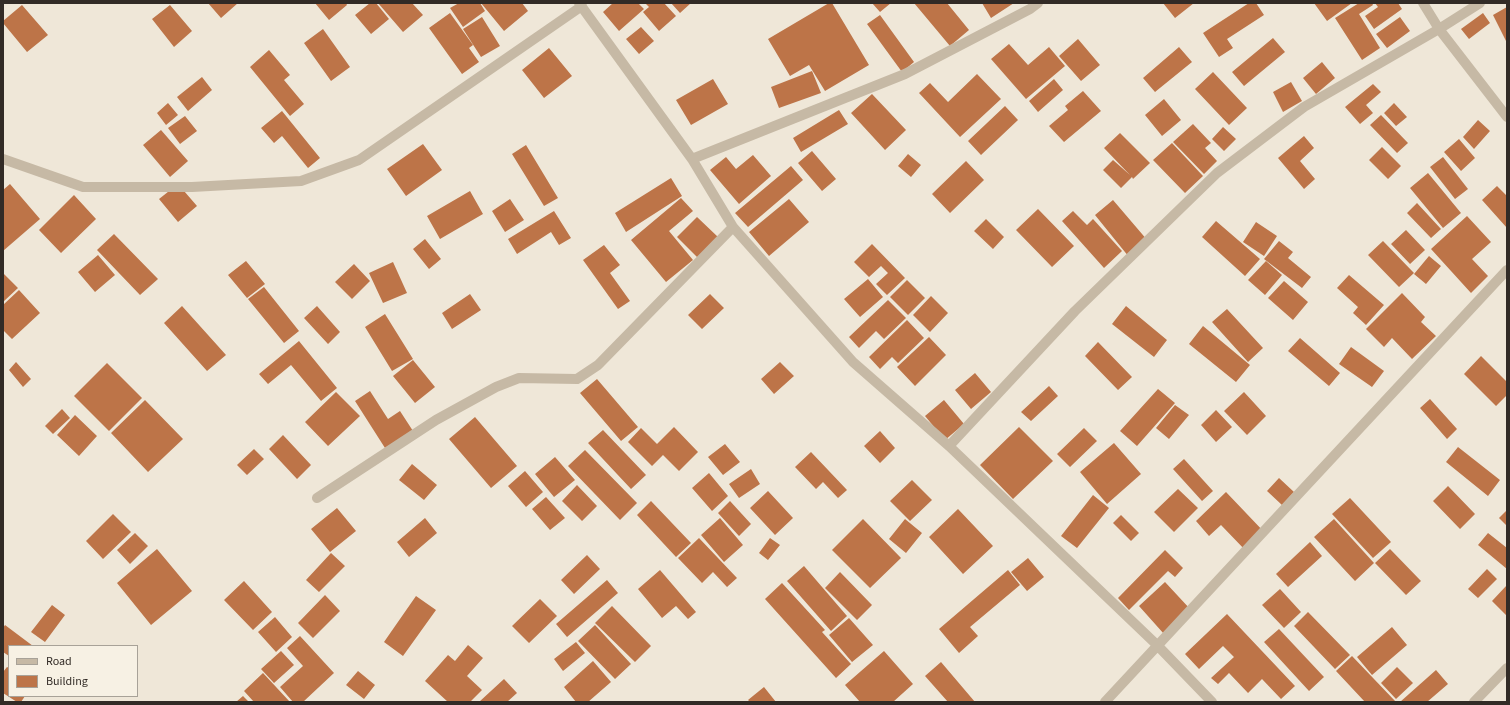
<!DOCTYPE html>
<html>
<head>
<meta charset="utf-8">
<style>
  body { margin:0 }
  #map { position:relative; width:1510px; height:705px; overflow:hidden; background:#efe7d8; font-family:"Source Sans 3",sans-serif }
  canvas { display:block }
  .frame { position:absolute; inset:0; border:4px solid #322b26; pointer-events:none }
  .legend { position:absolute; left:8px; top:645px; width:130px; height:52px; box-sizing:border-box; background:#f7f1e4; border:1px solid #a8a298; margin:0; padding:5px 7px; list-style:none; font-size:12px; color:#322b26 }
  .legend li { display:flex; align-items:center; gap:8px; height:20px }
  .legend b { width:20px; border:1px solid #a8a298 }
</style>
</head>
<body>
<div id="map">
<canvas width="1510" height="705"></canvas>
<div class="frame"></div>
<ul class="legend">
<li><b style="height:5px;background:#c6b9a5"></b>Road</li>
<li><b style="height:11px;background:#bd7448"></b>Building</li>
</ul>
</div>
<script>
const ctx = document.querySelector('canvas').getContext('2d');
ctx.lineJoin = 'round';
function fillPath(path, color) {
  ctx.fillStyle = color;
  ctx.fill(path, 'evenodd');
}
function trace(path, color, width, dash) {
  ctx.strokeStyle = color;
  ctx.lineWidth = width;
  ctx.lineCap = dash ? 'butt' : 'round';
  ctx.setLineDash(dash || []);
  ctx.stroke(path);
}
fillPath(new Path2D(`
  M208 3H238L221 18Z
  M315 3H346L347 5 329 20Z
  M370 3H376L389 19 371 34 355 15Z
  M378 3H412L423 15 403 32Z
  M459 3H480L485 11 463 27 450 8Z
  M481 3H522L528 11 504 31Z
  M613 3H638L644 9 619 31 603 12Z
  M645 3H664L676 16 659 31 643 12 649 7Z
  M671 3H691L680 13Z
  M829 3H832L869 65 825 91 809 65 790 76 768 39Z
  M872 3H891L880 12Z
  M914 3H947L969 30 950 46Z
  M982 3H1014L991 18Z
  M1163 3H1194L1175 18Z
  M1249 3H1256L1264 15 1227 39 1233 48 1219 57 1203 33Z
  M1314 3H1352L1327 21Z
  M1359 3H1372L1373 5 1359 14 1380 48 1362 60 1335 18Z
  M1375 3H1398L1402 9 1374 29 1365 16 1378 7Z
  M22 5 48 35 27 52 3 23V21Z
  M170 5 192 31 174 47 152 19Z
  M1507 7V43L1493 15Z
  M450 13 473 45 469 48 479 62 462 74 429 28Z
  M1483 13 1490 23 1469 39 1461 29Z
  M880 15 914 62 902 72 867 24Z
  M482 17 500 46 481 57 463 29Z
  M1400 17 1410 31 1387 48 1376 34Z
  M641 27 654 41 639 54 626 39Z
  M323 29 350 67 331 81 304 43Z
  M1273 38 1285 52 1244 86 1232 72Z
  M1078 39 1100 65 1081 81 1059 56Z
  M1009 44 1028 65 1049 47 1065 66 1026 99 991 59Z
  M1179 47 1192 62 1155 92 1143 78Z
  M549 48 572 76 544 98 522 70Z
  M269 50 290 75 284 80 304 104 290 116 250 67Z
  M1322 62 1335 78 1316 94 1303 78Z
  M812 71 821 93 779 108 771 87Z
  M1213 72 1247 108 1229 125 1195 89Z
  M977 74 1001 99 960 137 919 93 930 83 948 102Z
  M202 77 212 90 188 111 177 97Z
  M713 79 728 104 691 125 676 100Z
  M1054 79 1063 90 1038 112 1029 101Z
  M1291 82 1302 101 1283 112 1273 92Z
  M1373 84 1381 92 1366 105 1373 113 1360 124 1345 107Z
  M1083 91 1101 111 1064 142 1049 126 1068 110 1065 106Z
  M872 94 906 130 885 150 851 113Z
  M1164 99 1181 120 1162 136 1145 115Z
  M168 103 178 115 166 125 157 113Z
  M1394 103 1407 117 1396 126 1384 113Z
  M1005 106 1018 120 981 155 968 141Z
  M839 110 848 124 801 152 793 138Z
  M282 111 320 158 308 168 282 136 274 143 261 128Z
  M1381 115 1408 143 1397 153 1370 125Z
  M185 116 197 131 180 144 168 128Z
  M1478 120 1490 131 1474 149 1463 137Z
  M1193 124 1211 143 1205 148 1217 161 1204 174 1173 142Z
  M1223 127 1236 139 1224 151 1212 139Z
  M161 130 188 161 170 177 143 145Z
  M1120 133 1150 163 1133 179 1132 177 1121 188 1103 170 1113 160 1130 175 1104 148Z
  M1304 136 1314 148 1300 161 1315 179 1304 189 1278 158Z
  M1459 139 1475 158 1461 171 1444 152Z
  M1172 143 1203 176 1185 193 1153 160Z
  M423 144 442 170 406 196 387 169Z
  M526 145 558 198 544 206 512 154Z
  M1382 147 1401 166 1388 179 1369 160Z
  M812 151 836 179 822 191 798 163Z
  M908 154 921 165 911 177 898 166Z
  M753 155 771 176 739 204 710 170 726 157 736 169Z
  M1443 157 1468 189 1455 199 1430 167Z
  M966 161 984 180 950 213 932 194Z
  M791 166 803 180 748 227 735 213Z
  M1428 173 1461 213 1443 228 1410 188Z
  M671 178 682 196 626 232 615 213Z
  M10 184 40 219 3 251V190Z
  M178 184 197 206 178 222 159 199Z
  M1497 186 1507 196V228L1482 200Z
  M470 191 483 214 440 239 427 216Z
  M74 195 96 219 61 253 39 230Z
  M681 198 693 211 669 231 693 260 666 282 631 240Z
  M510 199 524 220 505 232 492 211Z
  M789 199 809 222 769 256 749 232Z
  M1113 200 1148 241 1129 257 1095 215Z
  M1417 203 1441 229 1431 238 1407 213Z
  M1038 209 1074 246 1052 267 1016 230Z
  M554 211 571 238 559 245 551 232 517 254 508 239Z
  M1073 211 1087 225 1093 219 1122 251 1104 268 1062 221Z
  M1467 216 1491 242 1472 259 1488 276 1471 293 1431 249Z
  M697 217 718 237 698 258 677 237Z
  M986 219 1004 237 993 249 974 231Z
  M1216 221 1260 259 1245 276 1202 237Z
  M1256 222 1277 236 1264 256 1243 242Z
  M1406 230 1425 250 1410 264 1391 244Z
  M114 234 158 279 140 295 97 250Z
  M425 239 441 259 429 269 413 249Z
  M1279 241 1293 252 1288 258 1311 277 1302 288 1264 259Z
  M1383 241 1414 273 1399 287 1368 255Z
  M872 244 905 278 887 295 876 284 888 273 881 266 869 277 854 262Z
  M604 245 620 265 610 273 630 301 618 309 583 260Z
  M98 255 115 275 95 292 78 272Z
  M1429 256 1441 266 1426 284 1414 274Z
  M246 261 265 284 247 298 228 275Z
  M1266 261 1282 275 1265 295 1248 280Z
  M393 262 407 293 383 303 369 273Z
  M354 264 370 281 352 299 335 282Z
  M3 273 18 288 3 302Z
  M1349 275 1384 305 1366 325 1353 313 1358 307 1337 288Z
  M868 279 883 297 860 317 844 299Z
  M907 280 925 298 908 315 890 297Z
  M1284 281 1308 302 1293 320 1268 298Z
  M264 287 299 331 284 343 248 299Z
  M19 290 40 313 12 339 3 330V305Z
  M1402 293 1425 317 1421 322 1436 336 1412 359 1392 338 1384 347 1366 329Z
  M470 294 481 310 452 329 442 313Z
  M710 294 724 308 702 329 688 315Z
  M931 296 948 313 930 332 913 315Z
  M888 300 906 318 884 339 876 331 859 348 849 337Z
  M182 306 226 355 207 371 164 323Z
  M317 306 340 332 328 344 304 318Z
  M1126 306 1167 340 1154 357 1112 324Z
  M1227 309 1263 348 1248 362 1212 322Z
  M385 314 413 359 392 371 365 327Z
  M907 320 924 338 898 363 892 357 880 369 869 357Z
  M1203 326 1250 365 1236 382 1189 344Z
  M929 337 946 355 915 386 897 367Z
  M1300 338 1340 373 1329 386 1288 351Z
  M299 341 337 388 321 401 291 365 268 384 259 374Z
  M1098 342 1132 377 1118 390 1085 356Z
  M1351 347 1384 371 1372 387 1339 364Z
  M1481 356 1507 382V395L1496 406 1464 374Z
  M413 360 435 387 415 403 393 376Z
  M16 362 31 379 23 387 9 370Z
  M780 362 794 376 774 394 761 379Z
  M107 363 142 398 109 431 74 396Z
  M975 373 991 392 971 409 955 390Z
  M597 379 638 427 621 441 580 393Z
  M1049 386 1058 396 1031 421 1021 412Z
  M1158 389 1175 403 1137 446 1120 431Z
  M370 391 388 419 400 411 413 431 385 448 355 401Z
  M336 392 360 416 328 446 305 422Z
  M1244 392 1266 416 1247 435 1224 411Z
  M1430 399 1457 429 1447 439 1420 408Z
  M145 400 183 439 148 472 111 433Z
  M944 400 964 424 945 440 925 416Z
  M1175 405 1189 415 1169 439 1156 428Z
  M62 409 70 418 53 434 45 426Z
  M1216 410 1232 427 1216 442 1201 425Z
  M75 415 97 436 79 456 57 435Z
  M475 417 517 466 491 488 449 439Z
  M674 427 698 452 679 471 663 455 652 466 628 442 641 428 657 444Z
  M1019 427 1053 461 1013 499 980 465Z
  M1084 428 1097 441 1070 467 1057 454Z
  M603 430 646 475 631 489 588 443Z
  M880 431 895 448 880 463 864 446Z
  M283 435 311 465 297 479 269 449Z
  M1114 443 1141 474 1107 504 1080 472Z
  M725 444 740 462 723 475 708 457Z
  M1458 447 1500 480 1488 496 1446 462Z
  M254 449 264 459 247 475 237 465Z
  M585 450 637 503 620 520 568 466Z
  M811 452 847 490 838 498 823 482 816 489 795 467Z
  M555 457 575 480 554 497 535 474Z
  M1184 459 1213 491 1202 501 1173 469Z
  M412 464 437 485 424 500 399 480Z
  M751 469 760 484 739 498 729 484Z
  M525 471 543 492 526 507 508 486Z
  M709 473 728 496 712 511 692 488Z
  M1279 478 1294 492 1282 505 1267 491Z
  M912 480 932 500 910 521 890 501Z
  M577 485 597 506 582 521 562 501Z
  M1448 486 1475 514 1460 529 1433 501Z
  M1178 489 1198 508 1174 532 1154 512Z
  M768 491 793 518 775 535 750 508Z
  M1226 492 1266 534 1247 552 1221 525 1209 536 1196 521Z
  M1093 495 1109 508 1077 548 1061 536Z
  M546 497 565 518 550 530 532 509Z
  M1350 498 1391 542 1373 558 1332 514Z
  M651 501 691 543 676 557 637 515Z
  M730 501 751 524 739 536 718 513Z
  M337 508 356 531 330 552 311 529Z
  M958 509 993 546 963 574 929 537Z
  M1507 510V526L1499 518Z
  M113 514 131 532 103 559 86 541Z
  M1121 515 1139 533 1131 541 1113 523Z
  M425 518 437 533 409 557 397 542Z
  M720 518 743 545 724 562 701 535Z
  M863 519 901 558 870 588 832 550Z
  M905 519 922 533 906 553 889 539Z
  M1334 519 1374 563 1355 581 1314 537Z
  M135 533 148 546 130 564 117 550Z
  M1488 533 1507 548V569L1478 545Z
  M699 538 737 578 727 587 713 572 702 583 678 558Z
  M770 538 780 545 768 560 759 553Z
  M1310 542 1322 556 1288 587 1276 574Z
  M157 549 192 591 151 625 117 583Z
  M1390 549 1421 581 1406 595 1375 563Z
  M1165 550 1183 568 1175 577 1168 571 1129 610 1118 598Z
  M331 553 345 566 319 592 306 580Z
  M587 555 600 569 574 594 561 580Z
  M1028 558 1044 577 1027 591 1011 572Z
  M804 566 847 616 831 631 787 581Z
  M1487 569 1497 579 1478 598 1468 589Z
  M660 570 696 612 688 619 676 606 662 618 638 589Z
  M1008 570 1020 585 970 627 978 636 959 653 939 629Z
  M840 572 872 605 857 620 825 588Z
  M607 580 618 593 567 637 556 624Z
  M244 581 272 612 253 630 224 600Z
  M1165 582 1191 610 1164 634 1139 606Z
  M782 583 825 630 822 632 851 664 836 678 765 599Z
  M1507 585V616L1492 601Z
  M1280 589 1301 612 1284 628 1262 605Z
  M325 595 340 611 313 638 298 623Z
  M416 596 436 610 403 656 384 642Z
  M540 599 557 616 529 643 512 626Z
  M52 605 65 615 45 642 31 632Z
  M612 606 651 646 635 662 595 623Z
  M1308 612 1350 655 1335 669 1294 626Z
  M1227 614 1295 686 1281 699 1262 679 1248 693 1229 673 1218 684 1211 678 1234 657 1223 646 1199 669 1185 654Z
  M275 617 292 637 276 652 258 632Z
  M849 618 873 645 852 662 829 635Z
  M5 625 33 646H9V656L3 652V628Z
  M595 625 631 664 615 679 578 641Z
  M1392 627 1407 645 1372 675 1357 657Z
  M1279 629 1324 677 1309 691 1264 642Z
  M300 636 334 673 303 702H293L280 687 303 666 287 648Z
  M576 642 585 653 563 671 554 659Z
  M468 645 483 658 467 676 482 690 470 702H448L425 681 448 655 455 661Z
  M281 651 294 665 274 683 261 669Z
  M884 651 913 684 893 702H860L845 685Z
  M1352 656 1396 702H1365L1336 671Z
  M593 661 611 682 588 702H576L564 687Z
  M941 662 975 702H948L925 676Z
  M7 667 9 668V696H25L21 702H17L3 693V672Z
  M1397 667 1413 683 1396 699 1381 683Z
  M1436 670 1448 684 1427 702H1400Z
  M358 671 375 685 364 699 346 685Z
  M263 673 290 702H254L244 691Z
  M504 679 517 693 507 702H479Z
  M764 687 776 702H750L748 700Z
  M243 696 249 702H236Z`), '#bd7448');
trace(new Path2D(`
  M579 3 692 159 733 227 853 362 949 446 1157 645 1212 702
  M1423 3 1439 29 1507 117
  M3 159 83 187H192L301 181 359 160 582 6
  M692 159 905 74 1030 9 1038 3
  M949 446 1075 311 1217 173 1304 107 1439 29 1480 3
  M317 498 436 420 496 387 519 378 577 379 598 365 733 227
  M1105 702 1507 270
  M1474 702 1507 668`), '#c6b9a5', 10);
</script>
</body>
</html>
